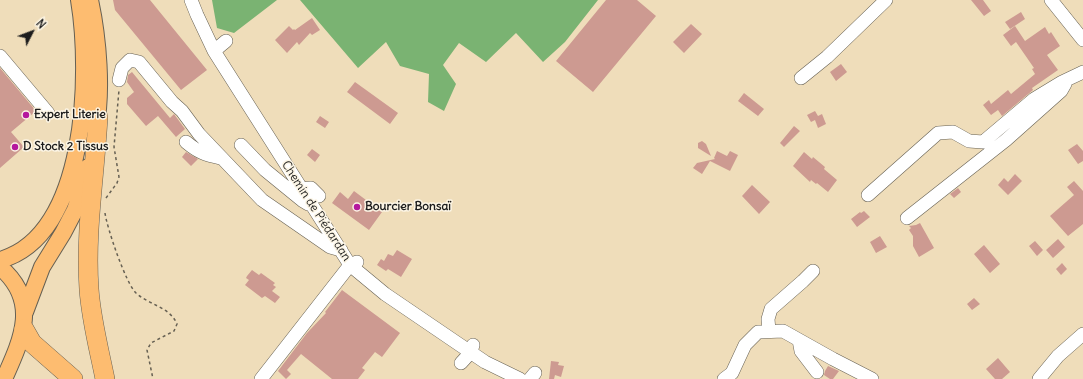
<!DOCTYPE html>
<html>
<head>
<meta charset="utf-8">
<style>
  body { margin:0 }
  #map { position:relative; width:1083px; height:379px; overflow:hidden; background:#efddba; font-family:Delius,sans-serif }
  canvas { display:block }
  .north { position:absolute; left:12px; top:12px; width:40px; height:40px; -webkit-text-stroke:3px #fcf5e5; paint-order:stroke; rotate:48deg; font-size:11px; font-weight:700; line-height:16px; text-align:center; color:#1c1c1c }
  .north::after { content:''; display:block; margin:auto; width:14px; height:18px; background:#1c1c1c; clip-path:polygon(50% 0,100% 100%,50% 72%,0 100%) }
</style>
</head>
<body>
<div id="map">
<canvas width="1083" height="379"></canvas>
<div class="north">N</div>
</div>
<script>
const ctx = document.querySelector('canvas').getContext('2d');
ctx.lineJoin = 'round';
function fillPath(path, color) {
  ctx.fillStyle = color;
  ctx.fill(path, 'evenodd');
}
function trace(path, color, width, dash) {
  ctx.strokeStyle = color;
  ctx.lineWidth = width;
  ctx.lineCap = dash ? 'butt' : 'round';
  ctx.setLineDash(dash || []);
  ctx.stroke(path);
}
function drawText(font, color, halo, rows, align = 'center') {
  ctx.font = font + ' Delius,sans-serif';
  ctx.lineWidth = 3;
  ctx.setLineDash([]);
  ctx.textBaseline = 'middle';
  ctx.strokeStyle = halo;
  ctx.fillStyle = color;
  for (const [text, x, y, turn = 0] of rows) {
    ctx.save();
    ctx.translate(x, y);
    ctx.rotate((+turn || 0) * Math.PI / 180);
    ctx.textAlign = isNaN(turn) ? turn : align;
    if (halo) ctx.strokeText(text, 0, 0);
    ctx.fillText(text, 0, 0);
    ctx.restore();
  }
}
fillPath(new Path2D(`
  M212 0H277L234 33 217 28Z
  M300 0H598L565 42 543 62 516 33 486 62 459 43 443 65 456 84 444 111 428 102 429 74 400 66 386 42 358 68Z`), '#7ab372');
fillPath(new Path2D(`
  M113 0H150L207 70 181 90 115 10Z
  M606 0H637L656 16 593 92 556 61Z
  M971 0H983L991 11 984 16Z
  M1021 12 1025 19 1010 29 1005 22Z
  M312 18 320 30 312 35 310 33 299 45 297 42 287 53 275 40 289 26 293 30 294 29 295 30Z
  M691 24 702 34 684 53 673 42Z
  M1015 26 1025 41 1045 27 1049 34 1051 32 1060 46 1047 55 1058 70 1032 88 1033 90 1002 116 998 110 991 115 983 105 989 100 991 104 1008 90 1011 94 1035 74 1032 69 1034 68 1016 42 1011 46 1003 35Z
  M841 64 847 72 836 81 830 72Z
  M0 68 36 111 11 132 24 147 0 168Z
  M132 72 170 118 174 114 185 129 176 137 158 116 146 126 127 104V98L134 92 127 82 128 75Z
  M355 82 398 113 390 124 347 92Z
  M744 93 764 109 758 116 738 101Z
  M815 111 818 116 822 114 826 124 818 128 815 120 811 122 807 115Z
  M320 116 329 122 325 128 316 122Z
  M794 126 800 131 784 147 780 143Z
  M702 141 706 144 711 156 698 148V143Z
  M1077 144 1083 151V161L1078 164 1068 150Z
  M312 149 320 155 315 162 307 155Z
  M717 151 727 156 730 151 738 155 730 171 710 161 702 174 693 168 697 163 715 159 714 158Z
  M186 152 198 159 191 166 182 157Z
  M804 152 812 159 813 157 825 167 824 169 837 180 828 192 817 183 816 184 811 180 810 182 793 166Z
  M1015 174 1022 181 1008 195 998 185 1004 178 1008 182Z
  M1074 181 1083 191V224L1068 236 1050 216 1074 195 1067 187Z
  M752 185 770 202 759 214 742 196Z
  M958 188 961 192 954 198 950 194Z
  M354 191 382 212 369 230 332 203 340 192 348 199Z
  M864 211 870 217 857 227 851 219 860 212 861 213Z
  M920 223 934 248 919 257 913 246V236L909 230 911 228 909 226 916 225Z
  M880 236 887 247 876 253 870 242Z
  M1058 239 1065 247 1053 258 1046 250Z
  M1035 241 1043 250 1037 256 1029 246Z
  M984 245 1000 264 990 273 974 254Z
  M397 250 412 259 401 277 388 269 386 271 377 265 381 259 384 261 388 254 393 256Z
  M1062 263 1067 269 1061 275 1056 269Z
  M252 270 259 275 261 273 275 283 273 285 276 287 272 291 280 297 275 303 265 296 262 298 245 285 249 280 246 278 247 276Z
  M342 290 400 333 382 357 375 352 362 368 365 370 358 379H332L301 354 287 370 291 374 286 379 278 371 307 333 326 313 325 312Z
  M974 298 980 304 972 310 967 304Z
  M998 358 1010 372 1002 379H995L986 369Z
  M551 361 559 362 558 365 564 366 561 377 555 375 554 379H549Z
  M828 366 839 371 833 379H830L824 375 825 371Z`), '#cd9a91');
const minor = new Path2D(`
  M191 0 197 15 214 51 350 265 385 294 485 362 520 379
  M1051 0 1083 40
  M214 51 226 41
  M0 56 48 113
  M801 78 827 57 886 0
  M119 80 122 68 130 60 139 62 172 102 182 111 199 134 262 200 330 247 341 250
  M186 142C198 152 205 155 221 158
  M241 145 265 170 303 201 308 204
  M301 189 311 188 319 196
  M868 195 938 133 953 132 969 141 983 142 1034 99 1062 82 1083 72
  M907 218 1006 140 1061 91 1065 84
  M769 331 768 319 771 309 803 281 813 271
  M799 340 801 351 817 372
  M461 363 471 352 473 345
  M261 379 350 265 357 262
  M530 379 535 373
  M724 379 732 373 745 345 758 332 783 331 833 359 872 379
  M1039 379 1058 356 1083 334`);
const major = new Path2D(`
  M90 0C98 37 103 92 95 129
  M0 260C88 236 91 72 79 0
  M0 267C40 301 22 339 4 379
  M25 312 42 267 63 233 75 210 80 196 88 167`);
const highway = new Path2D(`
  M98 117C95 174 85 231 89 289 91 319 99 349 105 379
  M24 329 32 343 73 379`);
trace(minor, '#666053', 14);
trace(major, '#666053', 18);
trace(highway, '#666053', 20);
trace(new Path2D(`
  M106 198 117 183 119 177 114 147 119 90
  M105 213C107 228 126 284 136 293 149 305 170 307 177 324L174 331 151 343 147 350 153 379`), '#666053', 1.5, [3, 3]);
trace(minor, '#fff', 13);
trace(major, '#fdbc70', 16);
trace(highway, '#fdbc70', 19);
for (const [x, y, r, color] of [
  [26,115,4,"#b5179e"],
  [15,147,4,"#b5179e"],
  [357,207,4,"#b5179e"]
]) {
  const dot = new Path2D();
  dot.arc(x, y, r, 0, 2 * Math.PI);
  ctx.fillStyle = color;
  ctx.fill(dot);
  trace(dot, '#fcf5e5', 1.5);
}
drawText('bold 12px', '#1c1c1c', '#fcf5e5', [
  ["Expert Literie",34,115],
  ["D Stock 2 Tissus",23,147],
  ["Bourcier Bonsaï",365,207]
], 'left');
drawText('12px', '#1c1c1c', '#fcf5e5', [
  ["Chemin de Piédardan",316,211,57]
]);
</script>
</body>
</html>
